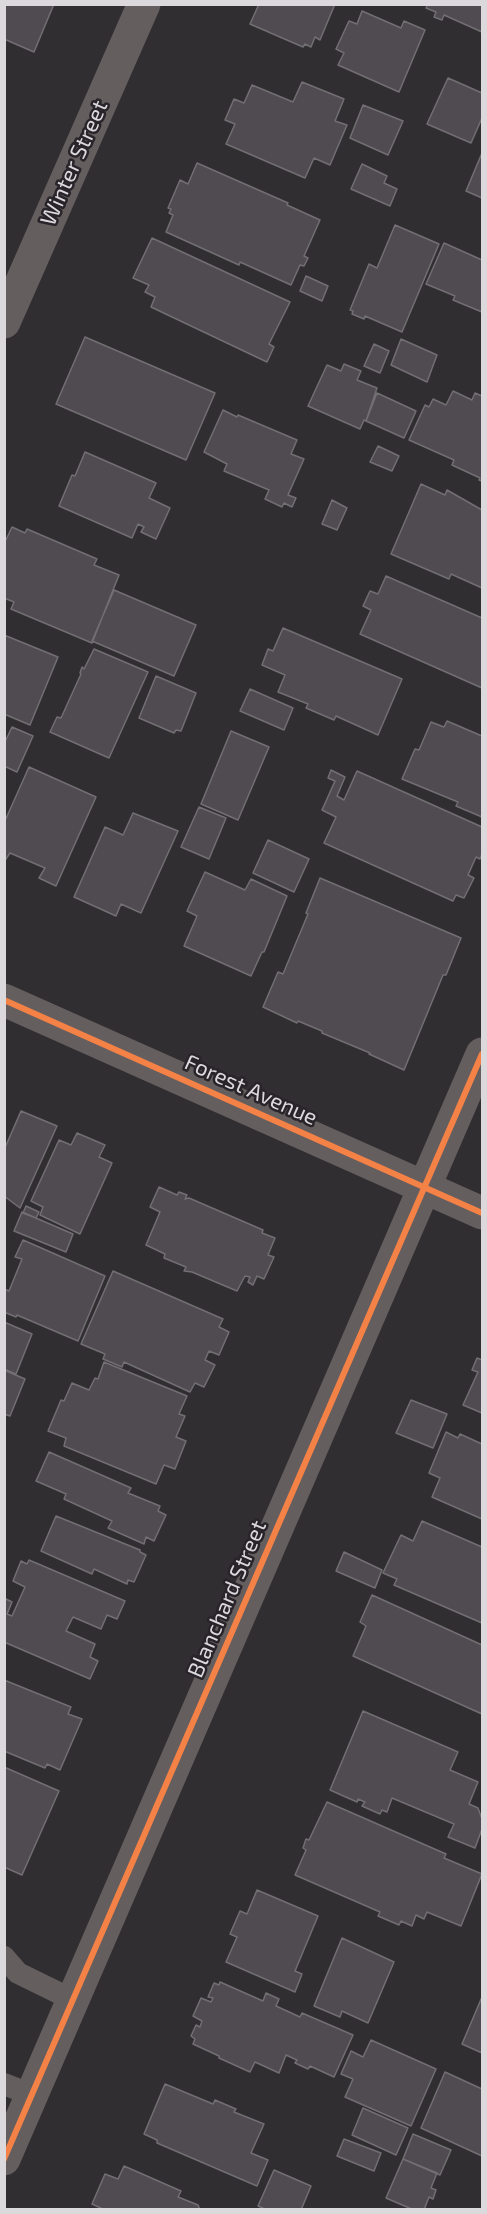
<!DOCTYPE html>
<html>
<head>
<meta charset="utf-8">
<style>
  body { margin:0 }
  #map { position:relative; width:487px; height:2214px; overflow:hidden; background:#312e32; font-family:"Exo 2",sans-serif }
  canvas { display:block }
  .frame { position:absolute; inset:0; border:6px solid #dcd9dd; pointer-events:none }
</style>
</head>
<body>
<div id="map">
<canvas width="487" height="2214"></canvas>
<div class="frame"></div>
</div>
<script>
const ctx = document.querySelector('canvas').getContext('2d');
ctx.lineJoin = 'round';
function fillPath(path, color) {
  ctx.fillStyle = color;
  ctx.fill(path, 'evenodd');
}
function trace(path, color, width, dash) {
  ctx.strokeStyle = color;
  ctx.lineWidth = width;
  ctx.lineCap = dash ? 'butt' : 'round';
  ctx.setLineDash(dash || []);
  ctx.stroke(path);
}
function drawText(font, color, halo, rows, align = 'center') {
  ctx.font = font + ' "Exo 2",sans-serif';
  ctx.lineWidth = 5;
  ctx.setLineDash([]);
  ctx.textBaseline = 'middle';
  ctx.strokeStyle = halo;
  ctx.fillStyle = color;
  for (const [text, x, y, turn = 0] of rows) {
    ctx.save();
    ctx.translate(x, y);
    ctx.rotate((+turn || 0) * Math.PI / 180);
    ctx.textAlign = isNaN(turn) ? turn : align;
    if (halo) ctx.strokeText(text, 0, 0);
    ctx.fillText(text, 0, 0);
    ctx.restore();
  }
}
const building = new Path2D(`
  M4 4H54L34 52 4 39Z
  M259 4H335L320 40 315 37 311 47 305 44 303 47 250 24Z
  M428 4H482V32L444 15 442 20 434 17 436 12 426 8Z
  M362 11 401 28 404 21 425 30 399 92 338 65 344 53 336 49 349 21 357 24Z
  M448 78 482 93V118L471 143 427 124Z
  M302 82 344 99 335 121 347 125 330 165 314 158 305 178 226 144 235 124 225 120 234 99 244 103 252 85 293 102Z
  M363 105 403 121 388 155 350 138Z
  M482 153V198L466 191Z
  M197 163 288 203 287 205 320 220 304 256 308 258 304 266 300 265 291 285 240 262 239 265 166 232 173 215 169 213 171 209 168 208 180 180 188 184Z
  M362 164 387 176 384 183 397 189 390 206 351 189Z
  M395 225 439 244 402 332 365 316 364 319 352 314 353 311 350 310 369 264 377 268Z
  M152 238 290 302 269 344 274 347 267 362 151 307 155 297 145 292 149 285 133 278Z
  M444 243 482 260V312L453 300 455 296 426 284Z
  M306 276 328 286 322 301 300 291Z
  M85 337 215 393 186 460 56 404Z
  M401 339 437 355 427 382 391 365Z
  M374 344 389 351 380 373 364 366Z
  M344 364 361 371 357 380 377 388 366 421 364 420 360 429 308 406 327 365 341 371Z
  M453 391 472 400 475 393 482 396V481L479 480 480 478 452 465 454 460 409 440 425 405 429 407 433 399 446 405Z
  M377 393 416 411 404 438 366 421Z
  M223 410 237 417 238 415 297 440 291 454 304 459 288 495 296 498 292 507 284 503 282 507 265 499 269 490 224 471 227 464 204 452Z
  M378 446 399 456 392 471 370 462Z
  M85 452 156 483 149 498 170 508 156 539 141 532 144 527 138 524 132 538 59 506 72 475 75 476Z
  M421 484 445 495 447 490 482 510V588L451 574 449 579 391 554Z
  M332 500 347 508 337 530 322 524Z
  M12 527 25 533 27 529 97 559 94 565 119 575 92 643 11 609 14 602 4 598V544Z
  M386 576 482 618V688L360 634 371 610 363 606 370 591 378 594Z
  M114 590 196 625 174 676 92 641Z
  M283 628 402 679 378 735 336 716 334 720 306 708 308 704 278 692 285 675 262 665 268 649 273 651Z
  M4 635 58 657 30 725 4 714Z
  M94 649 148 672 109 758 50 732 57 717 61 718 81 674 80 673 82 667 84 669Z
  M156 676 196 693 181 731 176 730 174 733 139 718Z
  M250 689 293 708 284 730 240 711Z
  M447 721 482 736V817L456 806 458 802 402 779 415 749 419 750 431 722 444 727Z
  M12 727 33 736 17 772 4 766V744Z
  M231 731 269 747 238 820 201 804Z
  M29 767 96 797 56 886 39 878 45 868 10 853 4 862V823Z
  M331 770 345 777 337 796 344 800 357 771 482 827V854L480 859 476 857 468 875 474 878 464 898 456 895 453 901 324 843 336 817 322 810 335 781 328 778Z
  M199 807 226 818 209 859 181 847Z
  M133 813 178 831 141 913 121 904 116 916 74 897 105 827 123 835Z
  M268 840 309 859 294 892 253 873Z
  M205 872 245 890 251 879 287 896 264 952H262L251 976 184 946 197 916 187 911Z
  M320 878 461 938 446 975H443L404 1070 369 1054 370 1053 322 1033V1031L298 1021 297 1023 263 1007 278 972 283 974 308 914 306 913Z
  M21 1111 57 1126 20 1208 4 1196V1150Z
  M77 1133 105 1145 99 1157 112 1163 80 1234 40 1215 43 1207 31 1201 59 1140 71 1145Z
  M159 1187 177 1195 179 1192 187 1195 185 1199 189 1198 263 1230 262 1233 275 1238 268 1255 274 1257 264 1279 257 1276 253 1285 248 1282 250 1277 245 1276 237 1291 192 1272 184 1271 186 1267 164 1258 165 1254 146 1245 160 1212 150 1207Z
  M26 1206 39 1212 36 1218 23 1213Z
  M22 1212 73 1234 66 1252 14 1231Z
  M23 1240 105 1276 78 1341 17 1315 16 1317 4 1312V1289L9 1291 22 1259 15 1257Z
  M113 1271 223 1319 219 1327 229 1332 219 1355 209 1351 205 1360 215 1365 204 1387 195 1383 190 1392 124 1362 122 1367 103 1359 105 1354 81 1344Z
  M4 1322 32 1334 16 1374 4 1369Z
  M477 1358 482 1360V1413L463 1405 478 1372 472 1370Z
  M104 1362 187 1396 179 1414 185 1416 176 1437 186 1441 175 1469 164 1465 156 1484 64 1446 66 1438 48 1431 61 1400 64 1401 72 1383 89 1390 95 1378 98 1379Z
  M4 1370 25 1379 10 1416 4 1414Z
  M411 1400 447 1414 433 1448 396 1433Z
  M446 1432 458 1438 460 1434 482 1444V1519L432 1497 440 1478 429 1473Z
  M49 1452 131 1488 128 1493 160 1506 158 1511 166 1515 154 1541 146 1537 144 1544 108 1528 112 1521 64 1499 66 1494 36 1481Z
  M56 1516 140 1550V1552L146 1555 134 1582 128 1580 127 1584 94 1569 92 1574 41 1551Z
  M422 1521 482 1547V1623L394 1585 397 1579 383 1573 401 1535 413 1541Z
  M344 1552 382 1570 375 1588 336 1571Z
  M29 1560 125 1601 117 1619 107 1615 101 1629 73 1617 66 1631 95 1644 90 1657 98 1661 90 1679 4 1642V1598L12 1602 7 1614 12 1616 25 1587 13 1581 21 1561 27 1564Z
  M372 1595 482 1645V1714L353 1656 366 1626 360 1622Z
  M4 1680 71 1707 68 1714 82 1719 60 1770 47 1764 45 1768 4 1751Z
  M363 1711 458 1752 450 1770 478 1782 469 1804 478 1808 482 1819V1829L475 1848 448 1837 454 1824 392 1798 387 1812 382 1810 380 1814 362 1806 365 1802 358 1799 357 1802 330 1790Z
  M4 1767 59 1791 22 1875 4 1867Z
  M327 1802 446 1854 444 1858 482 1874 461 1926 427 1912 424 1919 416 1915 412 1926 401 1921 399 1925 378 1916 380 1912 295 1875 306 1850 303 1848 306 1839 309 1840Z
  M257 1890 318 1916 295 1971 302 1974 295 1992 226 1962 237 1937 230 1934 240 1911 247 1914Z
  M342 1938 394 1962 368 2023 342 2011 340 2017 314 2006Z
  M220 1982 263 2001 266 1993 279 1999 276 2006 300 2017 302 2013 353 2035 334 2077 310 2066 308 2069 295 2063 297 2060 286 2055 279 2073 255 2062 250 2072 219 2058V2056L193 2044 195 2039 191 2036 196 2025 200 2027 202 2021 193 2016 201 1998 211 2002 213 1998 208 1997 214 1983 219 1985Z
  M482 1997V2053L462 2044Z
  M371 2040 436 2069 411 2126 345 2097 353 2079 341 2074 351 2051 363 2057Z
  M445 2072 482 2089V2156L421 2128Z
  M165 2084 213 2104 215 2100 236 2109 234 2112 264 2124 251 2153 268 2160 257 2186 157 2143V2140L144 2134Z
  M363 2108 408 2128 396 2155 352 2135Z
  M413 2134 451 2150 440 2175 403 2159Z
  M344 2139 381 2153 374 2171 337 2156Z
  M403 2159 437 2173 431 2188 436 2190 433 2199 429 2197 424 2210H414L386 2198Z
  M124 2166 181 2191 178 2197 198 2205 200 2210H105L92 2204 105 2174 118 2179Z
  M274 2170 311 2186 301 2210H267L258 2206Z`);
fillPath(building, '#504a51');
trace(building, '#726f73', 1.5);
trace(new Path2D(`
  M4 1957 18 1973 73 2000
  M4 2084 32 2095`), '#655e5f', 22);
trace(new Path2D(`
  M4 322 144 4
  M4 2159 482 1054`), '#655e5f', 33);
trace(new Path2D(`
  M4 1000 482 1213`), '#655e5f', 33);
trace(new Path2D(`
  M4 1000 482 1213
  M4 2159 482 1054`), '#f48246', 6);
drawText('22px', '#dcd9dd', '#282429', [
  ["Winter Street",74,163,-66],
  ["Forest Avenue",251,1090,24],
  ["Blanchard Street",227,1599,-67]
]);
</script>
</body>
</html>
